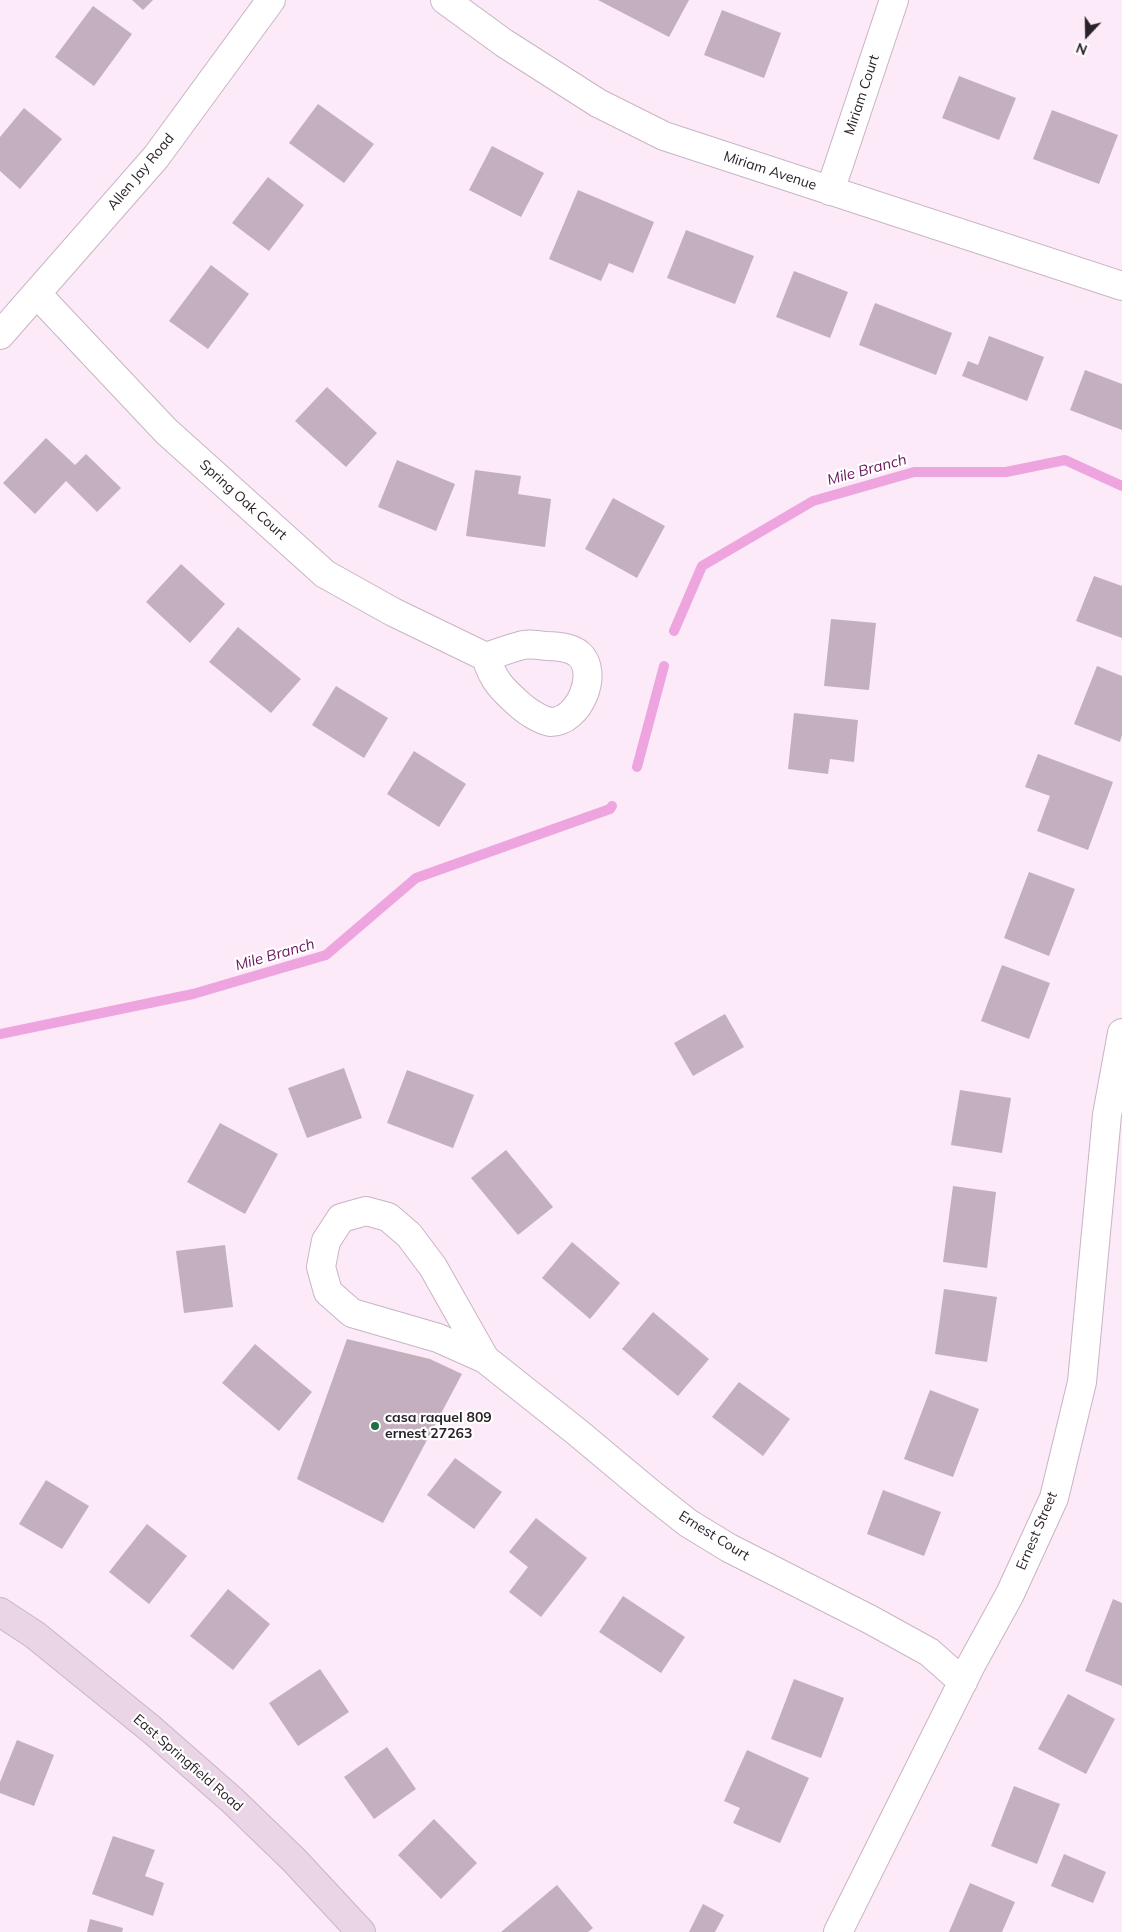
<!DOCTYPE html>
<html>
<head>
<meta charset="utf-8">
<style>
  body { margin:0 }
  #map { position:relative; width:1122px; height:1932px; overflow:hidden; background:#fceaf8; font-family:Mulish,sans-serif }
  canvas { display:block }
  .north { position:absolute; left:1062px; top:10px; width:50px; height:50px; -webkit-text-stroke:4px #fff; paint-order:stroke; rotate:201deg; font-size:14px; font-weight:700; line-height:20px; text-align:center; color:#2a2228 }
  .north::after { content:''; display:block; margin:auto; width:18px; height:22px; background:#2a2228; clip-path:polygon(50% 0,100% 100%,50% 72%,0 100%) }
</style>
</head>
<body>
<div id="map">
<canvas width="1122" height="1932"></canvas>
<div class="north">N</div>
</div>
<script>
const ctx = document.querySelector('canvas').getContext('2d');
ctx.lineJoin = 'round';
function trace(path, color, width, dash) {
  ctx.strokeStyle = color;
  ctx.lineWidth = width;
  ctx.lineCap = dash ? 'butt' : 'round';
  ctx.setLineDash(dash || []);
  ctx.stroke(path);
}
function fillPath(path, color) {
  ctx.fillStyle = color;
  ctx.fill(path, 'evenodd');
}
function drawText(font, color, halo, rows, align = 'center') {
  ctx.font = font + ' Mulish,sans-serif';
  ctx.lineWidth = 4.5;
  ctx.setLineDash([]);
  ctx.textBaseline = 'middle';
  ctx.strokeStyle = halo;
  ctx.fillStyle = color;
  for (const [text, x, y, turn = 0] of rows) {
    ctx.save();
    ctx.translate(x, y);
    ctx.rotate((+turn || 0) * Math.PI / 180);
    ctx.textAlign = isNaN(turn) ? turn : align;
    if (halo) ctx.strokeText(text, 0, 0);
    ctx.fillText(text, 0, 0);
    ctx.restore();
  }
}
trace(new Path2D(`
  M674 631 702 566 813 501 914 472H1006L1065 460 1122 486
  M637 767 664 666
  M0 1034 193 994 326 955 416 878 610 809 612 806`), '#eea4df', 10);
fillPath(new Path2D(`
  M132 0H153L143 10Z
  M598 0H689L669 37Z
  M93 6 132 34 94 86 55 57Z
  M722 10 781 33 764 78 704 55Z
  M959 76 1016 98 999 140 942 118Z
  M318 104 374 144 344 183 289 143Z
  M24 108 62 139 20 189 0 171V137Z
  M1052 110 1118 135 1099 184 1033 159Z
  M492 146 544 173 521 217 469 190Z
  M268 177 304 205 269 251 232 223Z
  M578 190 654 222 633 273 609 263 601 281 549 259Z
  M686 230 754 256 735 304 667 278Z
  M211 265 249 294 208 349 169 321Z
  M794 271 848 292 830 338 776 317Z
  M875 303 952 333 936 375 859 345Z
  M989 336 1044 357 1027 401 962 376 968 361 978 365Z
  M1085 370 1122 384V430L1070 410Z
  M327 387 377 433 346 467 295 421Z
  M46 438 75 465 86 454 121 488 97 512 66 481 35 514 3 483Z
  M397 460 455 484 436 531 378 507Z
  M475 470 521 476 518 494 551 499 545 547 466 536Z
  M613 498 665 526 637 578 585 549Z
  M181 564 225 604 190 643 146 602Z
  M1094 576 1122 586V638L1076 621Z
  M831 619 876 623 869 690 824 686Z
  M238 627 301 679 271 713 209 662Z
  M1097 666 1122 676V735L1120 742 1074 724Z
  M336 686 388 718 364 758 312 725Z
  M794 713 858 720 854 762 830 759 828 774 788 769Z
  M414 751 466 784 439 827 387 794Z
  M1038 754 1113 782 1088 850 1037 831 1050 796 1025 787Z
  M1029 872 1075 889 1049 956 1004 938Z
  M1002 965 1050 983 1029 1039 981 1021Z
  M725 1014 744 1047 693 1076 674 1043Z
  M344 1068 362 1118 307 1138 288 1088Z
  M407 1070 474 1095 453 1148 387 1123Z
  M960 1090 1011 1098 1002 1153 951 1145Z
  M220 1123 278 1154 245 1214 187 1182Z
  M506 1150 553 1207 518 1235 471 1178Z
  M953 1186 996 1192 987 1268 943 1262Z
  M572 1242 620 1283 590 1319 542 1278Z
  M225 1245 233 1307 184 1313 176 1251Z
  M944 1289 997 1297 987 1362 935 1354Z
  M653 1312 709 1359 678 1396 622 1349Z
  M347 1339 430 1359 462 1374 383 1523 297 1479Z
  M255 1344 312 1392 279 1431 222 1383Z
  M739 1382 790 1419 763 1456 712 1417Z
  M930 1390 979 1409 953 1477 904 1459Z
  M455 1458 502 1492 474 1529 427 1495Z
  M46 1480 89 1506 62 1549 19 1524Z
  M883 1490 941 1512 924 1556 867 1534Z
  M536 1518 587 1558 541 1617 509 1592 528 1567 509 1552Z
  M147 1524 187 1556 149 1604 109 1572Z
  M228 1589 270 1624 233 1670 190 1636Z
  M623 1596 685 1637 661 1673 599 1632Z
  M1113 1599 1122 1603V1686L1085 1671Z
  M320 1669 349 1712 298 1746 269 1703Z
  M794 1679 844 1698 821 1758 771 1739Z
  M1068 1694 1115 1719 1086 1774 1038 1749Z
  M17 1740 54 1755 34 1806 0 1793V1782Z
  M387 1747 416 1789 374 1819 344 1777Z
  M747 1750 809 1778 780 1843 733 1823 740 1808 724 1801Z
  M1014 1786 1060 1804 1037 1864 991 1846Z
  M434 1819 477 1863 441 1899 398 1855Z
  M113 1836 155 1850 145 1876 164 1883 153 1916 92 1894Z
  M1064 1854 1106 1872 1093 1903 1051 1886Z
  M970 1883 1015 1902 1002 1932H949Z
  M557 1885 593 1928 588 1932H501Z
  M703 1904 724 1915 715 1932H689Z
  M90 1919 123 1928 122 1932H87Z`), '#c4afbf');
const street = new Path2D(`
  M445 0 504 43 598 103 664 136 1122 286
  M830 191 894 0
  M37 294 166 431 325 574 393 612 486 657C493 681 503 690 521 706 528 712 542 721 551 722 579 722 600 673 579 654 570 647 556 646 546 646 539 645 530 644 523 645 511 648 498 653 486 657
  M0 335 156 157 271 0
  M485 1359 438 1338 352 1313 328 1292 321 1267 326 1241 341 1218 366 1211 388 1217 409 1235 433 1267 485 1359 577 1432 650 1493 688 1523 729 1548 871 1620 929 1652 963 1682
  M838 1932 971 1665 1010 1594 1054 1498 1082 1382 1107 1115 1122 1033`);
const secondary = new Path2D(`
  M0 1612 35 1635 151 1729 233 1801 294 1860 361 1932`);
trace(street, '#c9b4c4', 30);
trace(secondary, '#c9b4c4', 30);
trace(street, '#fff', 28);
trace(secondary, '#e9d5e6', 28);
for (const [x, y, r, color] of [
  [375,1426,5,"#1c7041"]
]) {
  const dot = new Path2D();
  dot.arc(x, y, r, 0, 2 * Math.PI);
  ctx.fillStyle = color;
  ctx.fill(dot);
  trace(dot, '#fff', 2);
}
drawText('14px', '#2a2228', '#fff', [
  ["Miriam Court",862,95,-72],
  ["Miriam Avenue",770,171,18],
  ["Allen Jay Road",141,172,-50],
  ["Spring Oak Court",243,500,42],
  ["Ernest Street",1037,1531,-67],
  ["Ernest Court",714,1536,32],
  ["East Springfield Road",188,1763,41]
]);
drawText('bold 14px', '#2a2228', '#fff', [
  ["casa raquel 809",385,1418],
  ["ernest 27263",385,1434]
], 'left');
drawText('italic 15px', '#6a145e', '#fff', [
  ["Mile Branch",867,470,-15],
  ["Mile Branch",275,955,-16]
]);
</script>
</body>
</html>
